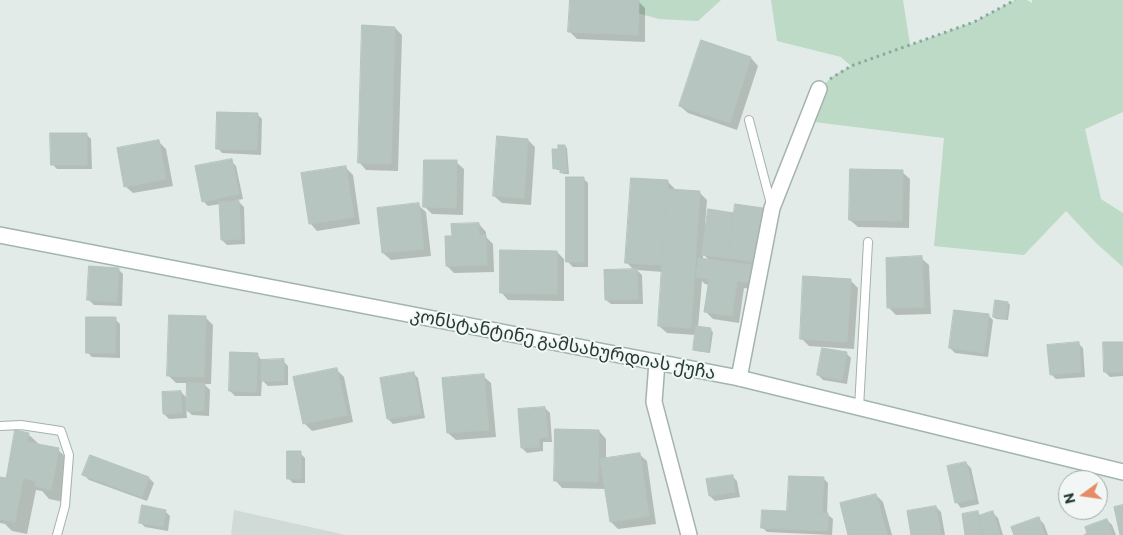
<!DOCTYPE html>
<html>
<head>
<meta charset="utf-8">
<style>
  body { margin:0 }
  #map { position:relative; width:1123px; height:535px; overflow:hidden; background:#e2ebe7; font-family:Commissioner,sans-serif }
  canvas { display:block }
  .north { position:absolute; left:1058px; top:470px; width:50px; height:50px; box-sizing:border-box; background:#f2f7f5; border:1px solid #9faba8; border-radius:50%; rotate:256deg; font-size:14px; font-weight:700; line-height:20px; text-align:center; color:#233a35 }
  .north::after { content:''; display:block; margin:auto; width:18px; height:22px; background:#e58b65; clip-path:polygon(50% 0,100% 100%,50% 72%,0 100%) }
</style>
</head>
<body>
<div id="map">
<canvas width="1123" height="535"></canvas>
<div class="north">N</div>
</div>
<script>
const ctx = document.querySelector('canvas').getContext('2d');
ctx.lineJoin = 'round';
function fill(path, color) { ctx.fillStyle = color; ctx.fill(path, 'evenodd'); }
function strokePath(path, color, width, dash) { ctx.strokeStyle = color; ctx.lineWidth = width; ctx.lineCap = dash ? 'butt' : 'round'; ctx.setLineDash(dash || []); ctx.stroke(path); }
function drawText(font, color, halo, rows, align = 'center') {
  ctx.font = font + ' Commissioner,"Noto Sans Georgian",sans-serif'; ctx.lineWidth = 4; ctx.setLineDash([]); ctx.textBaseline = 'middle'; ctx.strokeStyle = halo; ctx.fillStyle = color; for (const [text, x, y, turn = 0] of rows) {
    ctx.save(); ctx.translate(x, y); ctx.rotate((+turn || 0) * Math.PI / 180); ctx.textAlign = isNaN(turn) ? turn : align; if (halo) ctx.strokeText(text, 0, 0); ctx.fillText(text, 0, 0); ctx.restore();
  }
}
const built = new Path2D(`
  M234 510 346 535H231Z`);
const green = new Path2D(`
  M609 0H721L698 21 659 19 607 5Z
  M771 0H903L910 45 974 22 1015 0H1027L1032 3V0H1123V112L1085 129 1101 199 1123 213V267L1096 243 1066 211 1024 255 934 246 944 138 806 121 819 89 833 76 851 66 841 57 777 41Z`);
const shadow = new Path2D(`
  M571 0 638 1 645 8V42L577 39 570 32Z
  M395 28 402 35 398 171 366 170 359 162Z
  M702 42 751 58 758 66 737 130 688 113 680 106Z
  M257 114 262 119 261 155 222 153 218 148Z
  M86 134 91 139 92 169H57L52 164Z
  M528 140 535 147 531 205 502 203 494 196Z
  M159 142 166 149 173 186 133 193 125 186Z
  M565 146 567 148 569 174H563L561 170H557L554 168 560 150Z
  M231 161 236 166 243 199 237 200 244 207 245 244 227 245 222 240 220 204 208 206 203 201Z
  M456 162 464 169 463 215 432 214 425 207Z
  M346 168 353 175 360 224 317 231 310 223Z
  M902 172 910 179 909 228 858 227 850 220Z
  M583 178 588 183V267H573L568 262Z
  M667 181 675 189V191L700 193 707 200 705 225 735 214 762 209 767 214 763 291 744 288 739 323 713 319 706 312 709 285 705 284 702 281 698 328 711 330 713 332 710 353 696 351 694 349 696 335 667 333 659 326 663 272 637 270 642 275 643 304H611L606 300 634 270 626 262ZM703 254 710 261 703 260Z
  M418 205 426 212 431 256 391 260 383 253Z
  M479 224 486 232V237L493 244 494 272 454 273 447 266 453 237Z
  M557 252 564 259V301L508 300 501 292Z
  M921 258 929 265 931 314 896 315 889 308Z
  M118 269 123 274 122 306 94 305 89 300Z
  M850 280 858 288 854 349 809 346 801 338Z
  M1008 303 1010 305 1008 320 996 319 994 317Z
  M988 315 993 320 988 357 955 353 950 348Z
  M206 318 213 325 211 384H204L210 390 209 416 192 415 186 409 187 418 169 419 164 414 181 392 188 399V383H176L169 376Z
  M115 319 120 324V358L92 357 87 352Z
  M1078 343 1083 348 1085 377 1056 379 1051 374Z
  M1123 343V376L1110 377 1105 372Z
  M846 353 851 358 847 384 823 380 818 375Z
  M257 354 262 361H283L288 366V385L268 386 262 380 261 396H235L230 391Z
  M337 370 344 377 353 422 312 431 304 423Z
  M413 373 418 378 425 418 393 424 388 419Z
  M483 376 491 383 496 437 456 440 448 433Z
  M545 408 550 413 552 442H543V451L527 453 522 448Z
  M599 431 606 439V459L639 454 647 461 656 524 618 529 611 522 606 489 562 488 555 480Z
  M28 434 41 446 58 450 71 462 64 502 49 499 42 491 36 490 27 534 12 531 5 524 0 523V478L7 480Z
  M300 453 305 458V483H293L288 478Z
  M91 456 149 478 154 483 147 501 89 480 84 475Z
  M966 463 971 468 979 504 961 508 957 503 949 467Z
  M732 476 737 481 740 497 715 501 710 496 708 480Z
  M790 477 823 478 828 483 827 514 833 519 832 535 767 532 762 527 788 512Z
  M876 495 883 502 892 535H849Z
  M936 507 941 512 945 535H912Z
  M165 511 170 516 168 531 145 527 140 522Z
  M977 513 981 516 993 513 998 518 1003 535H967Z
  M1039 519 1044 524 1048 535H1015Z
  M1107 520 1112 525 1116 535H1087Z`);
const building = new Path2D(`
  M570 0H639L638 35 568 32Z
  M362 25 395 27 391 164 358 163Z
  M701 40 751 57 730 123 679 106Z
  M217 112 258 113 257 150 216 149Z
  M50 133H87V165H51Z
  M497 136 528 139 524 198 493 196Z
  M159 140 166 179 124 187 117 148Z
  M558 145H565L567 172 560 173V168L553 169 552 149H558Z
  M232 159 239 194 202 202 195 166Z
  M424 160H457L456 208 423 207Z
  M346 166 354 217 309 224 301 173Z
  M850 169 903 170 902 221 849 220Z
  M566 177H584V262H566Z
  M631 178 668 180 662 265 625 263Z
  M667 189 700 191 691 328 658 326Z
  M239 201 241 239 221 240 219 202Z
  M419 203 424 249 382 253 377 208Z
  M735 204 763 208 755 262 728 258Z
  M708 209 734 213 728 258 702 255Z
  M479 223V235H486L487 265 446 266 445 236H452L451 224Z
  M500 250 557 251V294L500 293Z
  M922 256 924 307 887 308 886 258Z
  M699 258 758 266 756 284 737 281 732 316 704 312 709 279 696 277Z
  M89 266 119 268 117 302 87 300Z
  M637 269 638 299 605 300 604 270Z
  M803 276 851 279 847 342 800 339Z
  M995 300 1008 302 1006 319 993 317Z
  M954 310 989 314 984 353 949 348Z
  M169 315 206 316 204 377 167 376Z
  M86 317H116L115 353H86Z
  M696 326 711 328 708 352 693 350Z
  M1079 342 1081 372 1050 375 1047 345Z
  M1103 342H1123V372H1104Z
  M822 348 847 352 842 380 817 375Z
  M230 352 258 353 256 392 229 391Z
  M284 359V381H261V360Z
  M337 368 347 415 303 424 293 377Z
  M414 372 421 414 387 419 380 378Z
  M484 374 489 430 447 433 442 378Z
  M187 383H205L204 411H186Z
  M181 391 182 413 163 414 162 392Z
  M545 407 548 437 539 438V447L521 448 518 409Z
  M555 429 599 430 598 482 554 481Z
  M15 430 29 433 27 442 59 448 51 490 35 486 36 481 23 478 15 522 0 519V477L6 478Z
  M287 451H301V479H287Z
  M640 453 649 516 610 522 600 459Z
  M90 455 149 477 142 497 82 475Z
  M966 462 975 499 955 503 947 466Z
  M733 475 735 492 709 496 706 479Z
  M789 476 824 477 822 513 787 511Z
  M876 494 887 535H848L840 503Z
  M142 505 166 510 163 527 139 523Z
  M1123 505V535H1120L1114 507Z
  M936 506 941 535H911L907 511Z
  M762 510 828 513V531L761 528Z
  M978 511 982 535H965L962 514Z
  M993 511 1000 535H984L978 516Z
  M1039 517 1045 535H1014L1011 527Z
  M1107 519 1113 535H1084L1087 533 1085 527Z`);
const path = new Path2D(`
  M830 79 851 66 974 22 1015 0`);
const lane = new Path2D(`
  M749 120 771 204
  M859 408 868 242
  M0 426 21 425 61 431 69 455 65 506 57 535`);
const street = new Path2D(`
  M657 362 654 402 689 535
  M739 378 772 208 819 89`);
const secondary = new Path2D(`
  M0 235 739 378 1123 472`);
const streetNames = [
  ["კონსტანტინე გამსახურდიას ქუჩა",563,344,11]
];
fill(built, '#d0dad6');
fill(green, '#bcdac6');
fill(shadow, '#0003');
fill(building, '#b7c5c0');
strokePath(building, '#b5c4be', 1);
strokePath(lane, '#a5b2ae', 10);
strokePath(street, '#a5b2ae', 18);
strokePath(secondary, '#a1b5af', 18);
strokePath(path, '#85aba1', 3, [2.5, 4]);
strokePath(lane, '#fff', 8);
strokePath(street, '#fff', 15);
strokePath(secondary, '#fff', 15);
drawText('18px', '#233a35', '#f2f7f5', streetNames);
</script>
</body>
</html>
